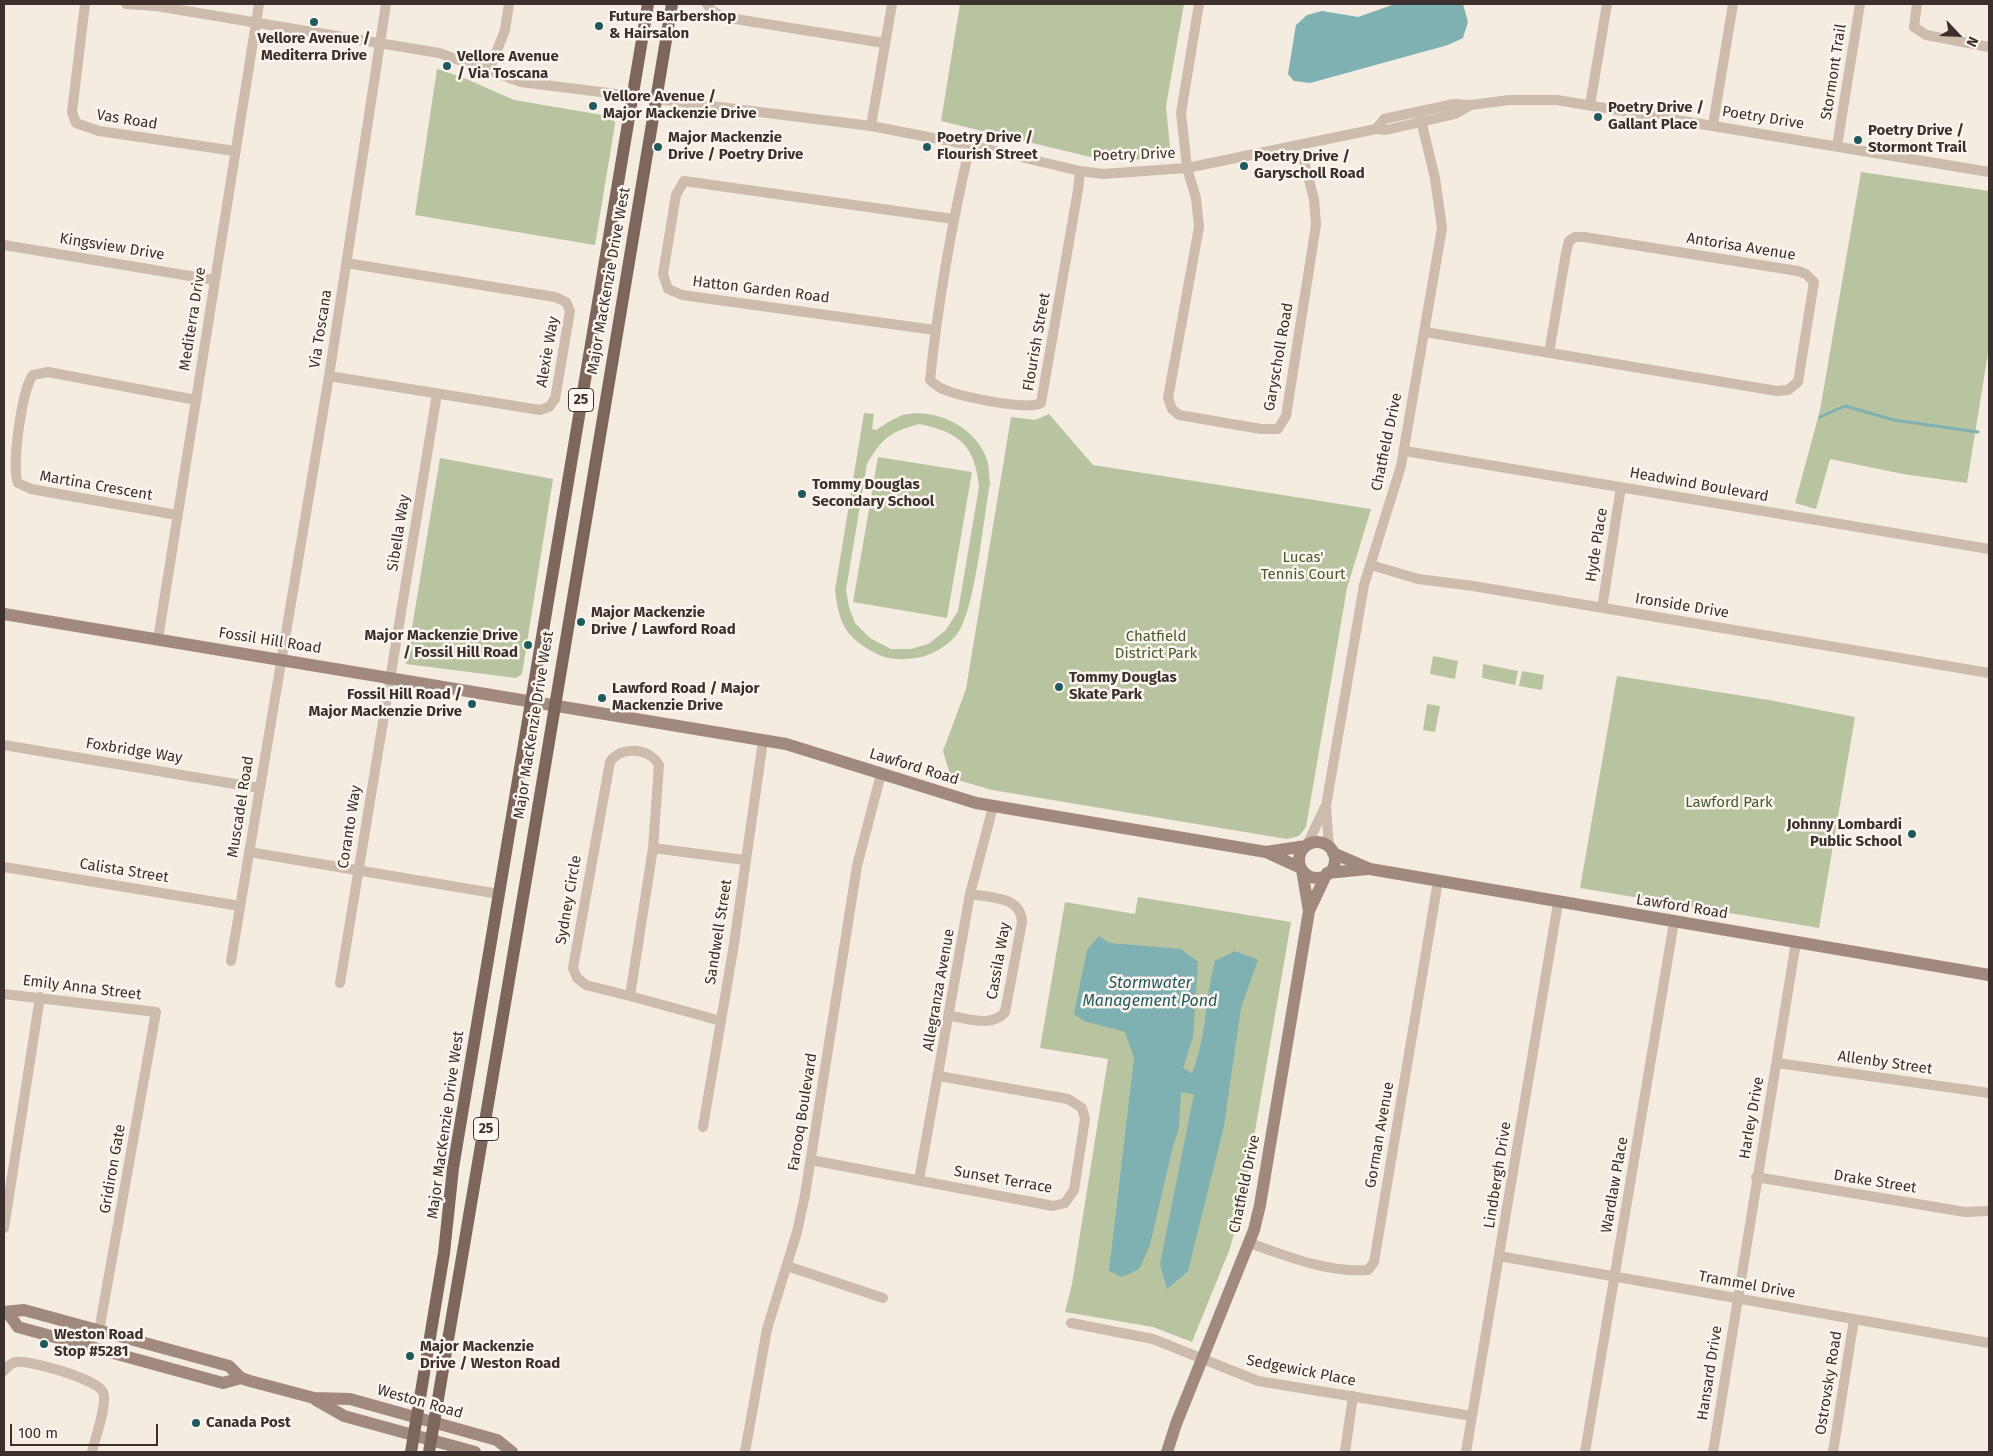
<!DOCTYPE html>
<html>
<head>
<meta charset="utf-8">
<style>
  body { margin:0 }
  #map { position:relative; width:1993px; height:1456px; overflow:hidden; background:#f4ebe1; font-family:"Fira Sans",sans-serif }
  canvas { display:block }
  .frame { position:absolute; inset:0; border:5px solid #3b302b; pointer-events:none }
  .north { position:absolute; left:1933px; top:10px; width:50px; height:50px; -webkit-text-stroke:4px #fbf5ee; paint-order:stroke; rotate:115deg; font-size:14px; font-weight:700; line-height:20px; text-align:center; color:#3b302b }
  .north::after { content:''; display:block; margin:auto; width:18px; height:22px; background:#3b302b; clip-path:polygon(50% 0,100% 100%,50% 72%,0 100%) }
  .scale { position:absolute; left:10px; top:1424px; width:148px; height:22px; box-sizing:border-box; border:2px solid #3b302b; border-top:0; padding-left:6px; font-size:15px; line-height:18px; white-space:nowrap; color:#3b302b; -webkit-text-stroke:4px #fbf5ee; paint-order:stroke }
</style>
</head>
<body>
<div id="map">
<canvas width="1993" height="1456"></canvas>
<div class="frame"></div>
<div class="north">N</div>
<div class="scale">100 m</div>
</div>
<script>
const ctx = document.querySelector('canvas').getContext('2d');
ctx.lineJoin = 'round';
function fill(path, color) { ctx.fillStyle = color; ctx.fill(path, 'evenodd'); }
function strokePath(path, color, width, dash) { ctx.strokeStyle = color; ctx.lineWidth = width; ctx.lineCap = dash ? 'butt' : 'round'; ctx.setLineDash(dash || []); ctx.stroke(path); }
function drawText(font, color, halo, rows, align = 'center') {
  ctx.font = font + ' "Fira Sans",sans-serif'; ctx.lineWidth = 5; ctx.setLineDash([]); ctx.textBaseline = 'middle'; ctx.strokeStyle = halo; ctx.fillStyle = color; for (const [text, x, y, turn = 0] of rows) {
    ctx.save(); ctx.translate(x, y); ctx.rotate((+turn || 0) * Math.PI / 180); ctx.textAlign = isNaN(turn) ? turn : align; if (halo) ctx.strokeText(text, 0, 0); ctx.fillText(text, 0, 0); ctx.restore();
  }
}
const green = new Path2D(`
  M960 4H1184L1166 106 1171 158 1107 161 941 121Z
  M437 69 462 77 514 100 614 117 615 124 595 245 415 215Z
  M1861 172 1989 191V347L1967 483 1903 474 1830 459 1816 509 1795 503 1820 410Z
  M864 413 874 414 872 429 876 430C884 425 894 418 903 415 937 407 979 429 988 463 989 469 989 476 990 483 984 515 975 612 957 634 948 646 931 656 916 658 902 660 888 660 875 653 845 637 839 623 835 590ZM919 424C959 432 975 445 979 487L958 611 945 631 928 644 911 649H891L870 638 855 623 849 607 846 590 867 464C882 438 890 432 919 424Z
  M1049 414 1093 465 1371 509 1347 588 1306 827 1299 836 1287 839 992 790 951 778 943 751 966 689 1011 417 1035 420Z
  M878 457 972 472 947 618 853 602Z
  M440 458 553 479 522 674 516 678 406 664Z
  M1433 656 1458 661 1455 679 1430 674Z
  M1483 664 1518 671 1515 685 1482 678Z
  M1522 671 1544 675 1542 690 1519 686Z
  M1617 676 1769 700 1855 717 1819 928 1580 888Z
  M1427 704 1440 706 1435 732 1423 730Z
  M1138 897 1291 922 1242 1207 1229 1251 1192 1342 1153 1327 1065 1312 1072 1284 1108 1059 1040 1048 1065 902 1135 914Z`);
const water = new Path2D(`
  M1395 4H1463L1468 22 1463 38 1448 45 1310 83 1294 81 1288 74 1296 25 1307 15 1322 11 1358 17Z
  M1099 936 1109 943 1181 949 1198 962 1193 1037 1183 1068 1192 1073C1207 1037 1205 998 1215 961L1235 951 1258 960 1241 1008 1224 1126 1188 1271 1167 1289 1160 1264 1194 1094 1181 1092 1179 1128 1172 1150 1150 1245 1139 1269 1122 1277 1109 1271 1134 1058 1125 1032 1084 1021 1074 1014 1087 950Z`);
const stream = new Path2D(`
  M1820 417 1845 406 1894 420 1978 432`);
const street = new Path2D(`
  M85 4 72 112 76 123 99 131 235 151
  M126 4 156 6 439 53 521 82 871 126 970 145 1080 171 1103 174 1187 168 1376 129 1386 130 1455 114 1471 105
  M707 4 711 10 723 17 884 43
  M1199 4 1181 113 1187 168 1196 198 1199 227 1168 398 1172 409 1179 415 1261 429H1278L1286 416 1316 225 1314 199 1300 146
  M1917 4 1914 27 1926 35 1989 47
  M489 71 505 30 509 4
  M1590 105 1607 4
  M1713 125 1733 4
  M871 126 892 4
  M1376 129 1384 119 1454 104 1471 105 1509 100H1557L1989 172
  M970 145C952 223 938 301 930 380 934 383 938 387 943 389 959 396 1026 411 1041 403L1078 190 1080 171
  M1837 146 1860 4
  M4 245 214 280
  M935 330 682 295 668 289 663 274 676 195 684 181 953 219
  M1425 332 1777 391 1788 390 1798 382 1814 282 1806 274 1798 271 1584 237H1575L1569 241 1566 253 1549 353
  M329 376 540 410 549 407 555 399 570 311 566 302 555 297 346 263
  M1405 451 1989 549
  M177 515 31 489 18 483C11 468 22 388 33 375L48 372 196 400
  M1371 565 1418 579 1473 586 1989 673
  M1602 608 1621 487
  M158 639 259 4
  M4 745 259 788
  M1307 845 1325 807
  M1329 847 1326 806 1364 585 1401 466 1442 228 1435 178 1419 112
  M653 848 630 996 586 985 577 978 573 968 610 762C621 745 650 748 659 765L653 848 745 860
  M249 852 499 894
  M4 867 240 906
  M231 961 329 376 386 4
  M340 983 437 394
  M4 994 156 1012 99 1331
  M630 996 721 1021
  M950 1016C967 1018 992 1028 1005 1012L1022 922C1021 896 991 898 970 894
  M1777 1063 1989 1093
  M703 1127 734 944 763 741
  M811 1160 1053 1206 1065 1203 1074 1190 1085 1119 1082 1108 1068 1099 939 1076
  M1756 1177 1965 1212 1989 1211
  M919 1180 970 894 993 807
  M4 1228 40 997
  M1249 1243C1287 1256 1327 1273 1368 1270L1374 1262 1438 881
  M1499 1256 1989 1343
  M787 1266 883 1298
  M1071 1323 1153 1339 1258 1381 1472 1416
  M4 1371C7 1367 11 1363 16 1362 30 1360 97 1379 103 1392 108 1404 95 1438 92 1452
  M745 1452 767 1329 797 1232 805 1195 857 866 881 774
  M1345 1452 1353 1396
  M1466 1452 1558 903
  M1585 1452 1674 922
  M1713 1452 1796 942
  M1833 1452 1854 1319`);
const secondary = new Path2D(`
  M4 614 786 744 976 803 1266 852 1301 868
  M1299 860a18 18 0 1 1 36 0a18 18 0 1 1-36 0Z
  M1266 852 1306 846
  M1333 853 1370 869 1989 975
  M1302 870 1309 911
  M1327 873 1368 869
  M4 1312 24 1310 229 1366 241 1378 250 1381 314 1398 350 1399 497 1440 512 1452
  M8 1313 18 1327 223 1383 241 1378
  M316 1400 344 1416 475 1452
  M1167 1452 1176 1424 1254 1230 1260 1205 1309 911 1326 875`);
const primary = new Path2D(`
  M411 1452 444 1253 453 1168 648 4
  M429 1452C513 970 590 486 672 4`);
const markers = [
  [314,22,5,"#1f5a5e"],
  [599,26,5,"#1f5a5e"],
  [447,66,5,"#1f5a5e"],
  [593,106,5,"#1f5a5e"],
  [1598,117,5,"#1f5a5e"],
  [1858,140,5,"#1f5a5e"],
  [658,147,5,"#1f5a5e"],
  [927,147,5,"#1f5a5e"],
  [1244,166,5,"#1f5a5e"],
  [802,494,5,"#1f5a5e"],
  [581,622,5,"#1f5a5e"],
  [528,645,5,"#1f5a5e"],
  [1059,687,5,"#1f5a5e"],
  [602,698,5,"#1f5a5e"],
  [472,704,5,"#1f5a5e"],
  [1912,834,5,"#1f5a5e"],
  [44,1344,5,"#1f5a5e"],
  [410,1356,5,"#1f5a5e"],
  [196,1423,5,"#1f5a5e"]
];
const shields = [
  [581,400,25],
  [486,1129,25]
];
const shieldNames = [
  ["25",581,400],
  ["25",486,1129]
];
const poiNames = [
  ["Future Barbershop",609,17],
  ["& Hairsalon",609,34],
  ["Vellore Avenue /",314,39,"center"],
  ["Mediterra Drive",314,56,"center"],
  ["Vellore Avenue",457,57],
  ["/ Via Toscana",457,74],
  ["Vellore Avenue /",603,97],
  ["Major Mackenzie Drive",603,114],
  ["Poetry Drive /",1608,108],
  ["Gallant Place",1608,125],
  ["Poetry Drive /",1868,131],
  ["Stormont Trail",1868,148],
  ["Major Mackenzie",668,138],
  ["Drive / Poetry Drive",668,155],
  ["Poetry Drive /",937,138],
  ["Flourish Street",937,155],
  ["Poetry Drive /",1254,157],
  ["Garyscholl Road",1254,174],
  ["Tommy Douglas",812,485],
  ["Secondary School",812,502],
  ["Major Mackenzie",591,613],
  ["Drive / Lawford Road",591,630],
  ["Major Mackenzie Drive",518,636,"right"],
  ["/ Fossil Hill Road",518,653,"right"],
  ["Tommy Douglas",1069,678],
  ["Skate Park",1069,695],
  ["Lawford Road / Major",612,689],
  ["Mackenzie Drive",612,706],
  ["Fossil Hill Road /",462,695,"right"],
  ["Major Mackenzie Drive",462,712,"right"],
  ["Johnny Lombardi",1902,825,"right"],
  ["Public School",1902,842,"right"],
  ["Weston Road",54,1335],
  ["Stop #5281",54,1352],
  ["Major Mackenzie",420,1347],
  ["Drive / Weston Road",420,1364],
  ["Canada Post",206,1423]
];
const streetNames = [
  ["Stormont Trail",1834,72,-81],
  ["Poetry Drive",1763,118,9],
  ["Vas Road",127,120,9],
  ["Poetry Drive",1134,155,-2],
  ["Kingsview Drive",112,247,9],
  ["Antorisa Avenue",1741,247,9],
  ["Major MacKenzie Drive West",609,281,-80],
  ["Hatton Garden Road",761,290,7],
  ["Mediterra Drive",193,319,-81],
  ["Via Toscana",321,329,-81],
  ["Flourish Street",1037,342,-80],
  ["Alexie Way",548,352,-80],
  ["Garyscholl Road",1279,357,-80],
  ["Chatfield Drive",1387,442,-78],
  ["Headwind Boulevard",1699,485,10],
  ["Martina Crescent",96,486,10],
  ["Sibella Way",399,533,-81],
  ["Hyde Place",1597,545,-81],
  ["Ironside Drive",1682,606,9],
  ["Fossil Hill Road",270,641,9],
  ["Major MacKenzie Drive West",534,725,-81],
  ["Foxbridge Way",134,751,9],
  ["Lawford Road",914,767,17],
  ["Muscadel Road",241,807,-81],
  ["Coranto Way",350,827,-81],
  ["Calista Street",124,871,9],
  ["Sydney Circle",569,900,-80],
  ["Lawford Road",1682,907,9],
  ["Sandwell Street",719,932,-81],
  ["Cassila Way",999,961,-80],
  ["Emily Anna Street",82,988,7],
  ["Allegranza Avenue",939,990,-80],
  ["Allenby Street",1885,1063,8],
  ["Farooq Boulevard",803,1112,-81],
  ["Harley Drive",1752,1118,-80],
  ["Major MacKenzie Drive West",446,1125,-82],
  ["Gorman Avenue",1380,1135,-80],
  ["Gridiron Gate",113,1169,-80],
  ["Lindbergh Drive",1498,1175,-81],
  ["Sunset Terrace",1003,1180,10],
  ["Drake Street",1875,1182,9],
  ["Chatfield Drive",1245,1184,-78],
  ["Wardlaw Place",1615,1185,-80],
  ["Trammel Drive",1747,1285,10],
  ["Sedgewick Place",1301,1371,11],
  ["Hansard Drive",1710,1373,-81],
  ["Ostrovsky Road",1829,1383,-81],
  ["Weston Road",420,1402,16]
];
const parkNames = [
  ["Lucas'",1303,558],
  ["Tennis Court",1303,575],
  ["Chatfield",1156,637],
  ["District Park",1156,654],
  ["Lawford Park",1729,803]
];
const waterNames = [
  ["Stormwater",1150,984],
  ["Management Pond",1150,1002]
];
fill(green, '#b8c4a0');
fill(water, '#7fb0b2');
strokePath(stream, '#7fb0b2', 3);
strokePath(street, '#cdbbac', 10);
strokePath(secondary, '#a18a7d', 12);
strokePath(primary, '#7d675c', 12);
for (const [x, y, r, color] of markers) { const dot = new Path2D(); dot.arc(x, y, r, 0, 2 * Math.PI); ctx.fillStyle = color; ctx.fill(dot); strokePath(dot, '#fbf5ee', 2); }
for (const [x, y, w] of shields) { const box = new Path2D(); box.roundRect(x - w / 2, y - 11.5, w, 23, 4); ctx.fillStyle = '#fbf5ee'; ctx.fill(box); strokePath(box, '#3b302b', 1); }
drawText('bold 14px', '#3b302b', null, shieldNames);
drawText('bold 15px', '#3b302b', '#fbf5ee', poiNames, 'left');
drawText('15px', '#3b302b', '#fbf5ee', streetNames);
drawText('15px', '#4a5a2e', '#fbf5ee', parkNames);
drawText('italic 16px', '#1f5a5e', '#fbf5ee', waterNames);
</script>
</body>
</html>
